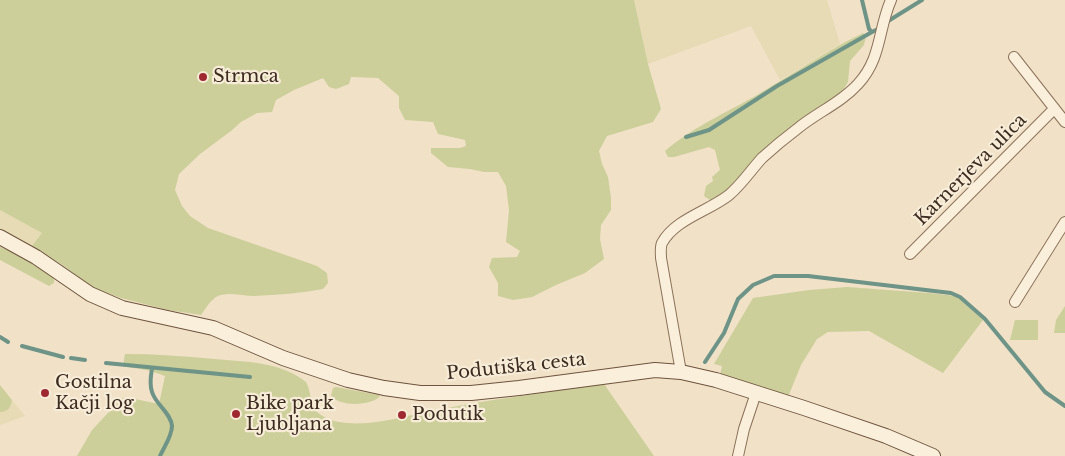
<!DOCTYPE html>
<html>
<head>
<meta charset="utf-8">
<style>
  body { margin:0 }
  canvas { display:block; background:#f0e1c7 }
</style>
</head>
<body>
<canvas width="1065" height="456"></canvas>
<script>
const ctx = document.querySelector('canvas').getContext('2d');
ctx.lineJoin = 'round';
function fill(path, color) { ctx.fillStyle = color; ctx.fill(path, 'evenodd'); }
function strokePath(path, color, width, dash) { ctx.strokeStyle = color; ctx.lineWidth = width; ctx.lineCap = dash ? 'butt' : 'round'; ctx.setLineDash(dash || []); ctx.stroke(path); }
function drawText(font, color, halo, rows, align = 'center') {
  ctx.font = font + ' "Libre Baskerville",serif'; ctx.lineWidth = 4.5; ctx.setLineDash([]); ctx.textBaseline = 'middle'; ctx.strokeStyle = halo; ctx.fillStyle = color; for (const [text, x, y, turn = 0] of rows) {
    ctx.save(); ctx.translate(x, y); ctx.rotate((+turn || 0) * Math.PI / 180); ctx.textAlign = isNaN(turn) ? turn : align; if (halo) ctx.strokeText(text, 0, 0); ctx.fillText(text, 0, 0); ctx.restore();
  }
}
const farmland = new Path2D(`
  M634 0H827L840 44 780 80 751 26 648 64Z
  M0 210 42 233 31 247 0 230Z
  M12 400 25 416 0 425V412L11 405Z`);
const green = new Path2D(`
  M0 0H634L648 64 661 109 653 122 607 136 599 151 602 164 608 177 611 198V210L601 225 600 239 604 259 585 273 556 285 532 297 513 300 498 296V283L489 267 492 258 517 257 520 251 506 242 509 210 506 186 498 172H484L470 169 448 167 431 153V148H460L466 146 465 140 438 134 433 122 405 120 399 108V96L378 78 351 77 349 84 336 89 329 87 323 78 294 90 276 100 272 112 257 113 241 122 231 131 200 154 179 174 175 190 182 206 190 216 208 228 317 266 327 273 328 283 323 289C301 293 277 295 254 296 242 296 227 291 216 297 210 301 205 309 201 315L168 310 121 298 94 288 61 264 31 247 42 233 0 210Z
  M863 33 866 36 864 45 850 61 848 82 840 95 716 200H710L704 196 706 186 713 181 712 177 720 170 715 150 709 147 674 157H668L665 151C695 125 733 110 767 89 799 70 830 49 863 33Z
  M0 247 17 254 54 277V283L49 286 0 260Z
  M847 287 929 293 956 296 983 320 943 373 869 331 828 332 817 339 801 365 788 397 720 375 722 366 714 364 753 298 809 290Z
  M1065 306V333H1054L1056 320Z
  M1015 320H1038V340H1010Z
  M125 354C155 354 184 356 214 359 246 362 279 361 306 382 312 392 309 408 321 415 334 424 353 424 368 423 390 421 410 415 432 411 489 399 547 393 604 384L654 456H77L92 430 122 398 135 399 159 404 165 376 151 371 123 366Z
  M0 385 12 400C11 407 8 412 0 412Z
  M336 387 379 395 380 396C372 406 340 407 331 396L333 388Z`);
const stream = new Path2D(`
  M862 0 869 29 872 32 880 28
  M885 23 922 0
  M686 137 709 130 777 86 872 32
  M0 337 8 342
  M22 346 63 357
  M71 358 85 360
  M705 362 724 333 738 299 753 285 774 276H808L951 293 960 297 985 319 1045 392 1065 406
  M106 363 250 377
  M152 368C151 376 149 384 152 392 156 405 171 413 172 426 172 436 164 447 160 456`);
const street = new Path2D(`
  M1014 57 1065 122
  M910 254 1054 109
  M1015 302 1065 222
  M681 372 661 258C661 254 660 247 662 243 675 219 709 211 729 195 742 184 751 170 762 158 773 148 785 138 797 129 816 113 841 103 858 84 882 58 878 29 891 0
  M738 456 744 429 756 393`);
const secondary = new Path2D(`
  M0 237 36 257 90 294 122 308 213 328 283 358 348 380 384 388 420 393H471L519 388 655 370 681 372 716 380 804 408 886 436 933 456`);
const markers = [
  [203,77,5,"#9e2931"],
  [45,393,5,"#9e2931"],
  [236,414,5,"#9e2931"],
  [402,415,5,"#9e2931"]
];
const poiNames = [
  ["Strmca",213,77],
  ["Gostilna",55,383],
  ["Kačji log",55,404],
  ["Bike park",246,404],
  ["Ljubljana",246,425],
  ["Podutik",412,415]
];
const streetNames = [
  ["Karnerjeva ulica",971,170,-45],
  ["Podutiška cesta",516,367,-6]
];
fill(farmland, '#e6dbb4');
fill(green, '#cccf9a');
strokePath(stream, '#6e9387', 4);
strokePath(street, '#8c725b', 12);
strokePath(secondary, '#6e533e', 16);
strokePath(street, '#faefdb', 10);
strokePath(secondary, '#faefdb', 14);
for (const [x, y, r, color] of markers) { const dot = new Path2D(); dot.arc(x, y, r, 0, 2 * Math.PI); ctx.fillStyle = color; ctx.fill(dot); strokePath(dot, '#f7ecd7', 2); }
drawText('18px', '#3c2b1f', '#f7ecd7', poiNames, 'left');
drawText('18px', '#3c2b1f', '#f7ecd7', streetNames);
</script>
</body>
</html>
